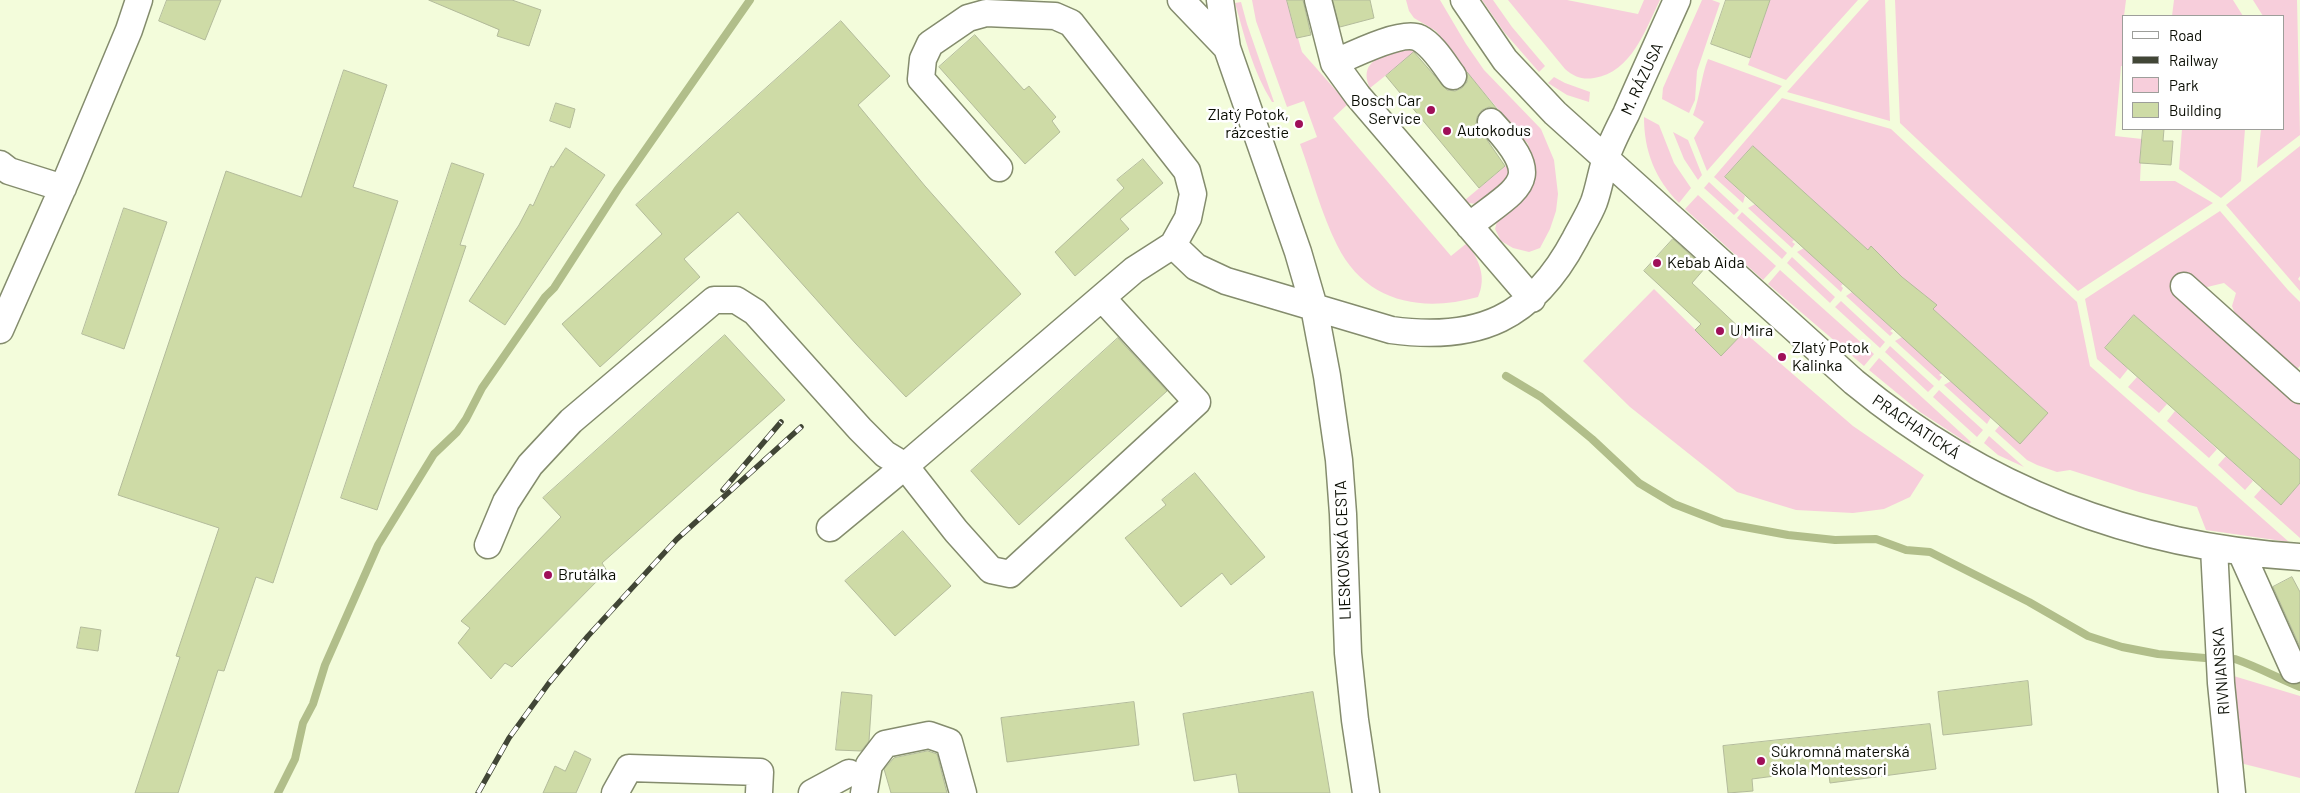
<!DOCTYPE html>
<html>
<head>
<meta charset="utf-8">
<style>
  body { margin:0 }
  #map { position:relative; width:2300px; height:793px; overflow:hidden; background:#f3fcdb; font-family:Barlow,sans-serif }
  canvas { display:block }
  .legend { position:absolute; left:2122px; top:15px; width:162px; height:115px; box-sizing:border-box; background:#fff; border:1px solid #9d9e9a; margin:0; padding:6px 9px; list-style:none; font-size:15px; color:#0a0d03 }
  .legend li { display:flex; align-items:center; gap:10px; height:25px }
  .legend b { width:25px; border:1px solid #9d9e9a }
</style>
</head>
<body>
<div id="map">
<canvas width="2300" height="793"></canvas>
<ul class="legend">
<li><b style="height:6px;background:#fff"></b>Road</li>
<li><b style="height:6px;background:#414636"></b>Railway</li>
<li><b style="height:14px;background:#f7cedb"></b>Park</li>
<li><b style="height:14px;background:#cedba6"></b>Building</li>
</ul>
</div>
<script>
const ctx = document.querySelector('canvas').getContext('2d');
ctx.lineJoin = 'round';
function fill(path, color) { ctx.fillStyle = color; ctx.fill(path, 'evenodd'); }
function strokePath(path, color, width, dash) { ctx.strokeStyle = color; ctx.lineWidth = width; ctx.lineCap = dash ? 'butt' : 'round'; ctx.setLineDash(dash || []); ctx.stroke(path); }
function drawText(font, color, halo, rows, align = 'center') {
  ctx.font = font + ' Barlow,sans-serif'; ctx.lineWidth = 5; ctx.setLineDash([]); ctx.textBaseline = 'middle'; ctx.strokeStyle = halo; ctx.fillStyle = color; for (const [text, x, y, turn = 0] of rows) {
    ctx.save(); ctx.translate(x, y); ctx.rotate((+turn || 0) * Math.PI / 180); ctx.textAlign = isNaN(turn) ? turn : align; if (halo) ctx.strokeText(text, 0, 0); ctx.fillText(text, 0, 0); ctx.restore();
  }
}
const green = new Path2D(`
  M1252 0H1287L1302 52 1348 104 1333 118 1451 256 1467 243C1479 260 1487 277 1478 297 1421 313 1365 302 1337 245 1321 213 1312 177 1300 144L1317 137 1304 101 1287 107 1256 21Z
  M1406 0H1440L1466 44 1484 70 1541 129 1554 160 1558 194 1556 211 1550 229 1540 248 1529 252 1513 248 1501 241 1495 229 1498 218 1533 168 1528 144 1463 68 1436 31 1414 18 1409 11Z
  M1482 0H1493L1512 27 1545 66 1539 72 1504 32Z
  M1508 0H1567L1638 14 1644 0H1660C1645 30 1632 72 1594 78 1583 80 1574 77 1565 69Z
  M1702 0H1712L1720 3 1697 71 1695 100 1689 113 1662 99 1663 88Z
  M1770 0H1858L1786 80 1748 65Z
  M1869 0H1885L1890 121 1787 92Z
  M1895 0H2126L2124 16V66H2121L2115 136 2142 139 2140 181H2175L2213 203 2078 291 1900 123Z
  M2174 0H2233L2243 16H2172Z
  M2253 0H2297L2300 135 2257 168 2261 129H2284V16H2263Z
  M1241 2 1247 24 1274 102H1272C1253 72 1245 38 1235 3Z
  M1407 49 1415 52 1370 88C1357 59 1387 54 1407 49Z
  M1708 59 1782 86 1707 171 1694 138 1704 122 1693 115C1700 97 1701 77 1708 59Z
  M1554 77 1565 83 1590 92 1589 102 1567 95 1548 83Z
  M1782 98 1891 129 2077 302 2090 366 2289 542 2206 530 2197 507 2139 492 2070 470 2057 472 2037 465 2027 460 1995 431 2000 425 2048 413 1933 309 1936 305 1921 292 1919 293 1871 247 1868 250 1753 146 1725 177 1745 196 1743 203 1714 177Z
  M1644 117 1659 125 1674 163 1691 188 1679 203C1655 179 1644 151 1644 117Z
  M2182 129H2245L2241 181 2221 198 2179 169Z
  M1673 132 1688 140 1702 175 1698 180 1684 159Z
  M2300 146V276L2298 279 2300 281V291L2226 205Z
  M1508 164 1510 167 1507 181 1477 204 1468 203 1465 200Z
  M1709 182 1739 210 1734 215 1704 188Z
  M1698 195 1776 266 1763 280 1685 209Z
  M1755 204 1794 240 1792 242 1795 244 1792 248 1748 208Z
  M2220 211 2288 290 2300 302V366L2294 372 2238 322 2232 306 2236 293 2224 283 2203 288 2300 399V460L2134 315 2105 348 2128 369 2120 379 2097 359 2085 299Z
  M1742 212 1787 253 1782 259 1737 218Z
  M1804 248 1843 284 1841 286 1843 288 1841 292 1797 252Z
  M1792 257 1835 297 1830 303 1787 263Z
  M1780 270 1874 354 1864 366 1768 284Z
  M1654 289 1721 355 1744 332 1853 426 1924 475 1910 497 1884 509 1853 513 1796 510 1737 492 1630 407 1583 361Z
  M1852 292 1893 329 1890 331 1893 333 1890 336 1846 296Z
  M1841 301 1885 342 1880 348 1835 307Z
  M1902 337 1942 373 1939 375 1942 377 1939 381 1895 341Z
  M1890 346 1934 386 1928 392 1885 352Z
  M1879 358 1971 442 1969 444 1920 412 1869 370Z
  M2137 377 2167 404 2159 413 2128 387Z
  M1951 381 1991 417 1987 424 1944 385Z
  M1939 390 1983 430 1977 437 1933 397Z
  M2175 411 2217 449 2209 458 2167 421Z
  M1989 436 2024 467 1998 455 1984 443Z
  M2226 456 2253 481 2245 490 2218 465Z
  M2300 483V538L2254 497 2262 488 2281 505Z
  M2227 674 2300 696V778L2236 762Z`);
const stream = new Path2D(`
  M1506 376 1541 397 1592 439 1639 483 1674 504 1723 523 1788 535 1835 540 1876 539 1906 550 1930 552 2029 602 2088 636 2122 647 2158 654 2205 658
  M2235 659C2258 667 2278 678 2300 687
  M278 793 295 759 303 723 313 704 325 665 378 545 434 454 457 432 466 419 482 388 545 297 554 288 618 189 750 0`);
const building = new Path2D(`
  M167 0H221L205 40 159 21Z
  M429 0H512L541 10 529 46 497 36 499 30Z
  M1287 0H1303L1311 35 1297 38Z
  M1333 0H1370L1374 18 1340 27Z
  M1726 0H1770L1750 58 1711 44Z
  M841 21 890 76 858 105 925 186 1021 294 906 397 856 344 738 212 684 259 700 277 600 367 562 324 662 234 636 205Z
  M975 35 1024 90 1029 86 1056 117 1052 121 1060 132 1025 164 939 67Z
  M1414 52 1447 90 1455 91 1462 88 1467 82V72L1497 109 1489 107 1482 110 1477 117 1476 124 1505 166 1479 188 1386 76Z
  M344 70 387 85 353 187 398 201 273 583 256 577 224 671 218 670 178 793H135L180 657 176 656 219 528 118 495 226 171 301 197Z
  M556 103 575 109 570 128 550 121Z
  M2143 129H2164L2163 141H2173L2171 165 2140 163Z
  M1753 146 1868 250 1871 246 1902 277 1937 305 1933 309 2048 413 2020 444 1725 177Z
  M566 148 605 175 505 325 469 301 519 225 530 204 533 206 551 166 553 167Z
  M1143 159 1163 183 1120 219 1129 229 1075 276 1055 252 1124 188 1117 180Z
  M452 163 484 174 460 245 466 246 377 510 341 498Z
  M124 208 167 222 124 349 82 334Z
  M1673 239 1705 268 1692 283 1744 332 1721 356 1695 330 1701 324 1644 271Z
  M2134 315 2300 460V483L2281 505 2105 348Z
  M725 335 785 400 602 563 607 571 512 667 505 663 491 679 458 643 470 628 461 621 561 517 543 498Z
  M1118 338 1167 391 1019 525 971 471Z
  M1195 473 1265 557 1231 585 1222 573 1181 607 1125 538 1166 505 1162 500Z
  M903 531 951 586 895 636 845 581Z
  M2292 577 2300 592V647L2273 587Z
  M81 627 101 630 98 651 77 648Z
  M2028 681 2032 725 1943 735 1938 692Z
  M842 692 872 695 869 741 861 751 836 750Z
  M1313 692 1330 793H1239L1236 774 1194 781 1183 714Z
  M1134 702 1139 745 1007 762 1001 718Z
  M1930 724 1936 769 1830 783 1828 769 1752 779 1753 791 1728 793 1723 746Z
  M575 751 591 759 576 793H543L555 766 565 771Z
  M928 751 937 754 947 793H891L884 769 894 758Z`);
const minor = new Path2D(`
  M1181 0 1227 48
  M1220 0 1227 48 1298 252 1314 307 1327 376 1339 460 1343 514 1348 653 1355 720 1366 793
  M1318 0 1334 63 1358 96 1532 299
  M1464 0 1505 60 1555 113 1854 382C1984 489 2132 547 2300 557
  M1334 63C1352 55 1402 30 1419 38 1433 45 1444 64 1453 76
  M0 164 9 171 63 188
  M999 168 921 79 923 59 930 44 968 18 986 13 1055 16 1071 23 1187 171 1193 194 1188 218 1173 245 1196 267 1226 281 1391 330C1479 342 1533 318 1575 239 1581 227 1589 215 1594 202 1599 188 1601 173 1606 158 1611 143 1619 128 1626 114 1643 75 1660 38 1677 0
  M1469 226C1521 185 1546 181 1491 122
  M2184 286 2300 390
  M0 330 68 176 129 30 139 0
  M830 528 905 466 956 531 991 570 1010 574 1197 402 1102 298
  M488 545 506 502 530 465 571 421 714 300H736L755 312 860 429 885 454 905 466 1134 270 1173 245
  M2214 548 2221 683 2232 793
  M2241 552 2294 670
  M615 793 629 768 760 772 759 793
  M812 793 849 773
  M864 793 869 765 885 744 929 735 949 742 963 793`);
const rail = new Path2D(`
  M723 490 781 422
  M478 793 509 738 549 683 588 636 677 539 801 427`);
const markers = [
  [1431,110,5,"#9f0f59"],
  [1299,124,5,"#9f0f59"],
  [1447,131,5,"#9f0f59"],
  [1657,263,5,"#9f0f59"],
  [1720,331,5,"#9f0f59"],
  [1782,357,5,"#9f0f59"],
  [548,575,5,"#9f0f59"],
  [1761,761,5,"#9f0f59"]
];
const streetNames = [
  ["M. RÁZUSA",1642,79,-65],
  ["PRACHATICKÁ",1916,427,34],
  ["LIESKOVSKÁ CESTA",1343,550,-92],
  ["RIVNIANSKA",2221,671,-94]
];
const poiNames = [
  ["Bosch Car",1421,101,"right"],
  ["Service",1421,119,"right"],
  ["Zlatý Potok,",1289,115,"right"],
  ["rázcestie",1289,133,"right"],
  ["Autokodus",1457,131],
  ["Kebab Aida",1667,263],
  ["U Mira",1730,331],
  ["Zlatý Potok",1792,348],
  ["Kalinka",1792,366],
  ["Brutálka",558,575],
  ["Súkromná materská",1771,752],
  ["škola Montessori",1771,770]
];
fill(green, '#f7cedb');
strokePath(stream, '#b1be8a', 8);
fill(building, '#cedba6');
strokePath(building, '#b3bb9b', 1);
strokePath(minor, '#848c6d', 29);
strokePath(minor, '#fff', 26);
strokePath(rail, '#414636', 5.5);
strokePath(rail, '#fff', 4, [11]);
for (const [x, y, r, color] of markers) { const dot = new Path2D(); dot.arc(x, y, r, 0, 2 * Math.PI); ctx.fillStyle = color; ctx.fill(dot); strokePath(dot, '#fff', 2); }
drawText('16px', '#0a0d03', '#fff', streetNames);
drawText('16px', '#0a0d03', '#fff', poiNames, 'left');
</script>
</body>
</html>
